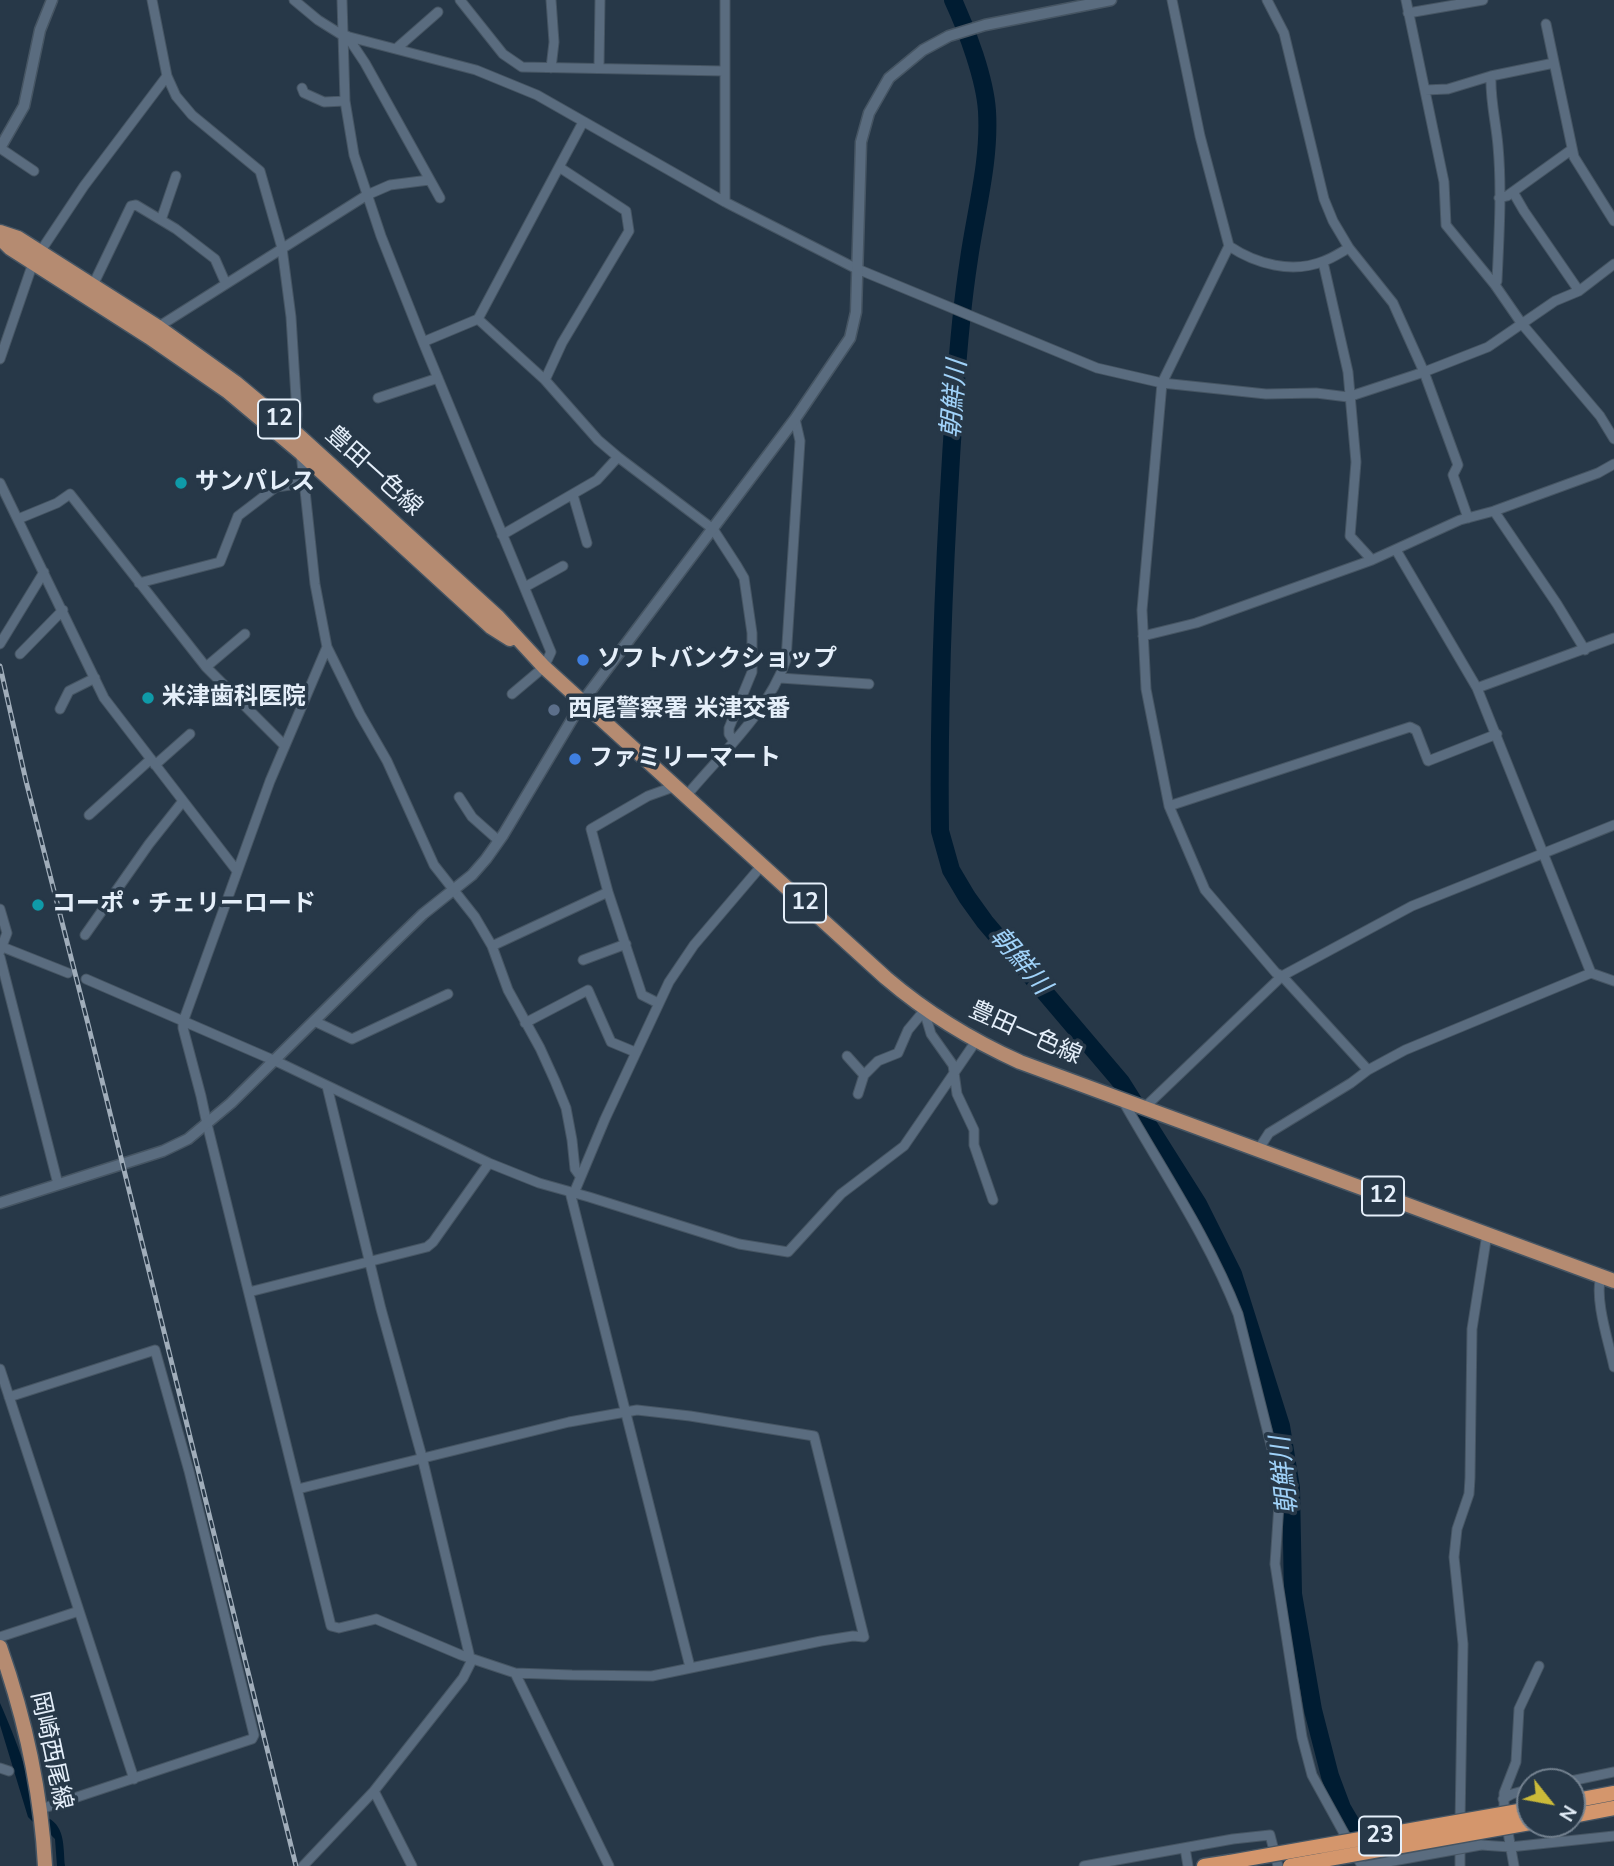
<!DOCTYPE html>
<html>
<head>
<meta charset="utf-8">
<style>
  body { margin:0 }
  #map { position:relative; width:1614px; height:1866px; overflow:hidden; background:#273848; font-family:"Nunito Sans",sans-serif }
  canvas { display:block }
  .north { position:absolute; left:1516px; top:1768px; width:70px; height:70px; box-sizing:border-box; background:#273848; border:2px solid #73818f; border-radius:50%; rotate:121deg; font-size:19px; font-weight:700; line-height:28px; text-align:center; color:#e5effa }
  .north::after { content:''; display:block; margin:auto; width:24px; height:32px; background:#cbba39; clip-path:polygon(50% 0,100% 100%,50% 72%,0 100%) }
</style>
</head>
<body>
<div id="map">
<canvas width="1614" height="1866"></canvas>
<div class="north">N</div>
</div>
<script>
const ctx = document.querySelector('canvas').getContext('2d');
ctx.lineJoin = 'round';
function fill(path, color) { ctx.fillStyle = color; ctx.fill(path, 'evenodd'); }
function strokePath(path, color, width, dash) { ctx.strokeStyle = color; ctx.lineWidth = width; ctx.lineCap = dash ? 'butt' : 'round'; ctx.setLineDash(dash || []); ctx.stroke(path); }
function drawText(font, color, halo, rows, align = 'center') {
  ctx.font = font + ' "Nunito Sans","Noto Sans JP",sans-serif'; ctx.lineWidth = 7; ctx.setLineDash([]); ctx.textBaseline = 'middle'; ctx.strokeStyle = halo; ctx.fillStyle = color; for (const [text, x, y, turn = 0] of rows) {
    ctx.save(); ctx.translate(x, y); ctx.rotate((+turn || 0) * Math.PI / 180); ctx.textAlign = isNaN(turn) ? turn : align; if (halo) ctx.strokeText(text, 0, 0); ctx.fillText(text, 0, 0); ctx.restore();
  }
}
const water = new Path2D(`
  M0 1703C15 1737 35 1787 36 1825L28 1817 0 1725Z
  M48 1818C66 1827 63 1849 65 1866H57L55 1839 49 1833Z`);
const river = new Path2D(`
  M953 0C967 30 985 79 987 111 990 161 976 210 969 259 962 304 958 350 955 396 945 541 938 686 940 831L951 870 967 897 985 922 1121 1082 1198 1204 1233 1274 1281 1426 1291 1488 1293 1594 1313 1710 1330 1776 1342 1808 1376 1866`);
const minor = new Path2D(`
  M152 0 167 76 176 96 192 115 260 171 282 248 291 317 297 414 296 433
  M294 0 318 20 342 35 476 70 537 95 725 202 855 268 1097 368 1162 383 1266 394 1316 393 1348 397 1424 372 1488 347 1555 301 1579 291 1614 264
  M342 0 345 101 354 155 381 236 423 342 551 652 544 667 512 694
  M460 0 503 54 522 67 724 71
  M1172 0 1200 136 1229 246 1162 383 1142 610 1146 689 1169 806 1205 890 1276 973 1282 976 1368 1070
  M1267 0 1284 33 1324 199 1333 221 1349 248 1393 303 1424 372 1458 465 1453 475 1468 518
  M1406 0 1444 182 1446 225 1495 285 1522 324 1600 416 1614 439
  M1408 13 1483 0
  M1546 24 1574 157 1614 221
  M347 36 365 63 440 198
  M397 48 438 12
  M599 67 600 0
  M551 68 554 42 551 0
  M1491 76C1490 100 1496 122 1498 146 1502 190 1499 236 1497 281L1495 285
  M302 88 304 93 324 102 345 101
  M1425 90 1448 89 1491 76 1554 63
  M0 148 34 171
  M1513 192 1524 211 1579 291
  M1499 198 1507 196 1571 150
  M725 202V0
  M161 220 176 176
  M1229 246C1256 264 1292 274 1324 261 1333 258 1341 252 1349 248
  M40 252 84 186 167 76
  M1323 262 1348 372 1356 462 1350 536 1372 560
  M93 285 131 206 136 205 176 229 215 259 226 284
  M478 319 545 380 598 440 618 457 713 529 737 566 744 578 752 633V672L729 728V734L733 740
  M158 327 367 195 390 185 429 180
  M423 342 478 319 583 122
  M0 359 33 263
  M545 380 562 343 629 231 626 211 559 167
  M378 398 438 378
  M301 453 315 584 327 647 360 714 387 761 434 865 475 917 492 946 508 990 540 1048 555 1081 566 1108 572 1140 575 1169 580 1176
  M0 483 104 698 237 871
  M573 495 587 543
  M1494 511 1557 604 1585 650
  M18 519 57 503 70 494 206 667 285 746
  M502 535 597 480 618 457
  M1396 550 1477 688 1591 973
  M139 583 220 562 238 516 276 487 305 483
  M525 587 563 566
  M1143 636 1196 623 1372 560 1460 520 1494 511 1598 473 1614 464
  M0 644 44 572
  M20 654 63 610
  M206 667 245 634
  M780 678 869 684
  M1477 688 1614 638
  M60 709 69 691 95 678
  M155 765 190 734
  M687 795C722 753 768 712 786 660L800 441 795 419
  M459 797 472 817 499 841
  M1169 806 1410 727 1416 730 1428 761 1497 734
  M89 815 151 759
  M608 892 591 829 648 796 676 786
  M0 909 7 933 0 951
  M85 935 149 844 183 801
  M0 946 68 973
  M492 946 608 892 642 995 658 1003
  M0 957 58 1184
  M583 960 626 944
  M86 979 280 1063 489 1163 539 1183 589 1197 739 1244 788 1252 841 1194 904 1146 976 1041
  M923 1007 931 1034 953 1065 957 1094 974 1130V1145L993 1200
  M314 1021 352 1039 448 994
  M525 1023 588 990 611 1042 635 1052
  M847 1056 864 1075 878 1061 898 1053 908 1030 923 1012
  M858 1094 864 1075
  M1123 1101C1162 1170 1209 1239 1238 1314L1276 1465 1279 1504 1275 1564 1302 1737 1312 1775 1362 1866
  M1144 1108 1282 976 1412 906 1614 825
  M1258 1150 1269 1133 1351 1083 1368 1070 1405 1050 1591 973 1614 981
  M570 1192 690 1667
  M574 1193 605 1119 669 982 694 945 763 864
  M1601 1276C1594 1299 1609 1343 1614 1367
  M249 1292 427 1247 433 1242 489 1163
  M0 1369 134 1779
  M9 1397 155 1350 189 1471 254 1735 252 1739 41 1809
  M298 1489 569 1422 637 1410 690 1416 814 1436 864 1637 853 1636 821 1641 652 1676 572 1675 515 1673 461 1655 376 1619 339 1628 331 1626 207 1124 201 1096 183 1028V1022L270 781 327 647
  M0 1637 79 1611
  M515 1673 609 1866
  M0 1768 9 1771
  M1566 1782 1614 1772
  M374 1791 412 1866
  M1503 1799 1512 1794 1530 1789
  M1460 1823 1463 1644 1454 1557 1457 1529 1469 1494 1470 1478 1472 1329 1487 1234
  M1460 1844V1866
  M1481 1845 1510 1847 1614 1836
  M1185 1848 1188 1866
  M303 1866 374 1791 463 1678 471 1662 422 1457 381 1309 327 1086
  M1084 1866 1233 1839 1270 1835 1278 1866
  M1514 1866 1504 1810V1793L1516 1762 1519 1709 1539 1666`);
const tertiary = new Path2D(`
  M0 148 24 106 40 30 52 0
  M0 1203 163 1151 188 1139 231 1103 389 947 423 914 472 875 486 859 503 835 583 701 795 419 850 338 856 312 861 142 869 113 889 78 923 50 949 36 985 25 1111 0`);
const primary = new Path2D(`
  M0 232 18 238 158 327 236 383 296 433 498 617 544 667 886 978C927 1013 971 1040 1020 1062L1614 1281
  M0 238 10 248 149 337 227 391 301 453 491 627 510 639
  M0 1647C25 1718 41 1790 45 1866`);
const trunk = new Path2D(`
  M1572 1801 1614 1793
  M1572 1816 1614 1808
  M1204 1866 1230 1862`);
const rail = new Path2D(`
  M0 666 26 781 88 1024 296 1866`);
const minorBridge = new Path2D(`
  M1366 1866 1481 1845`);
const trunkBridge = new Path2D(`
  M1230 1862 1530 1809
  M1290 1866 1530 1823`);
const markers = [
  [181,483,7,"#0f9aa8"],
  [583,660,7,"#3f7fe0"],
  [148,698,7,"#0f9aa8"],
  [554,710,7,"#5c6f8a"],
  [575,759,7,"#3f7fe0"],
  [38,905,7,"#0f9aa8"]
];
const shields = [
  [279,419,42],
  [805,903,42],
  [1383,1196,42],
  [1380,1836,42]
];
const shieldNames = [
  ["12",279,419],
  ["12",805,903],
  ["12",1383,1196],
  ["23",1380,1836]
];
const streetNames = [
  ["豊田一色線",373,472,42],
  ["豊田一色線",1025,1034,24],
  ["岡崎西尾線",50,1751,78]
];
const poiNames = [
  ["サンパレス",195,483],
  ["ソフトバンクショップ",597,660],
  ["米津歯科医院",162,698],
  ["西尾警察署 米津交番",568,710],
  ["ファミリーマート",589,759],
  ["コーポ・チェリーロード",52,905]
];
const waterNames = [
  ["朝鮮川",956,399,-85],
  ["朝鮮川",1019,962,50],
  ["朝鮮川",1286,1475,-96]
];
fill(water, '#001c32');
strokePath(river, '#001c32', 18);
strokePath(minor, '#465563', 11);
strokePath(tertiary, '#465563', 13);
strokePath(primary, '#465563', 17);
strokePath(trunk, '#465563', 17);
strokePath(minor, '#5a6c7f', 9);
strokePath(tertiary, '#5a6c7f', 10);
strokePath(primary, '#b58b71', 14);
strokePath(trunk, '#d4966c', 14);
strokePath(rail, '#a0adba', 5);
strokePath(rail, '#273848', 2.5, [8]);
strokePath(minorBridge, '#465563', 11, []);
strokePath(trunkBridge, '#465563', 17, []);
strokePath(minorBridge, '#5a6c7f', 9);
strokePath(trunkBridge, '#d4966c', 14);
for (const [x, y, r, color] of markers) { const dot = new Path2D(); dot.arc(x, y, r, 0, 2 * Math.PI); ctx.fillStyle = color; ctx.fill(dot); strokePath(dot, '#273848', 2.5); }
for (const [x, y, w] of shields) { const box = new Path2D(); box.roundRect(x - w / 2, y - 19.5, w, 39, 5); ctx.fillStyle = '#273848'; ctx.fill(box); strokePath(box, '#e5effa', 2); }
drawText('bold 23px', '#e5effa', null, shieldNames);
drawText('24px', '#e5effa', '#273848', streetNames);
drawText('bold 24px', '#e5effa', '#273848', poiNames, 'left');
drawText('italic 26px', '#a0d2f9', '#273848', waterNames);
</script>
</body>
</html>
